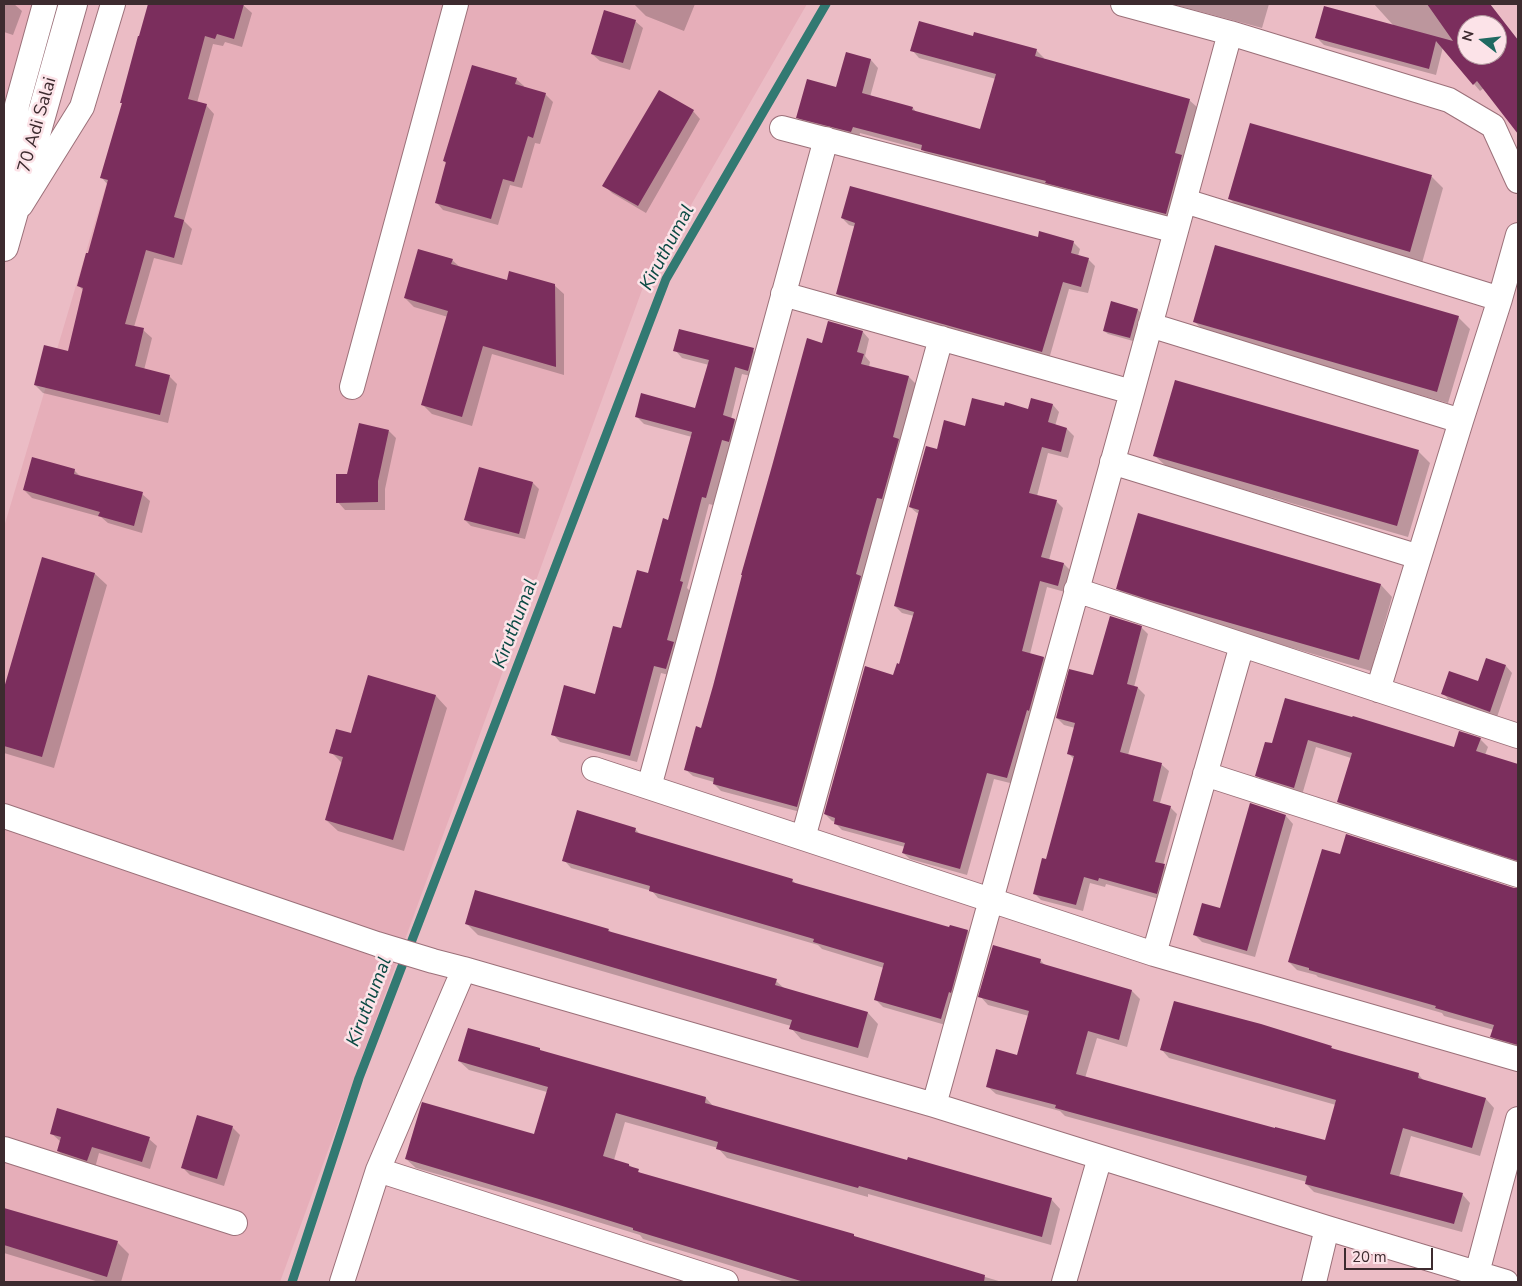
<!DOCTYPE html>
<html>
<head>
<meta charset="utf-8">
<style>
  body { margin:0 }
  #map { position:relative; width:1522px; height:1286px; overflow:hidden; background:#ebbcc5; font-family:"Nunito Sans",sans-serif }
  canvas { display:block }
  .frame { position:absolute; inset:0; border:5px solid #3d2b2f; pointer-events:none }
  .north { position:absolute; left:1457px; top:15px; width:50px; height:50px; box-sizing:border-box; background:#fce3e8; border:1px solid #b0999e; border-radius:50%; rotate:286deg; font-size:14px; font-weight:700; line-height:20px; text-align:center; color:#3d2b2f }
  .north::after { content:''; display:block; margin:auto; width:18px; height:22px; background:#1f6961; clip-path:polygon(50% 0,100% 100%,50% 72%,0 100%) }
  .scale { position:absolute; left:1344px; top:1248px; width:89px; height:22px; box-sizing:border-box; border:2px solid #3d2b2f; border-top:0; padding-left:6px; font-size:15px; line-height:18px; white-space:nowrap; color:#3d2b2f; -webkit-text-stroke:4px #fce3e8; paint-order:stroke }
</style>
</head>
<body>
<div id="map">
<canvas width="1522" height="1286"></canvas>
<div class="frame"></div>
<div class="north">N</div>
<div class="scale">20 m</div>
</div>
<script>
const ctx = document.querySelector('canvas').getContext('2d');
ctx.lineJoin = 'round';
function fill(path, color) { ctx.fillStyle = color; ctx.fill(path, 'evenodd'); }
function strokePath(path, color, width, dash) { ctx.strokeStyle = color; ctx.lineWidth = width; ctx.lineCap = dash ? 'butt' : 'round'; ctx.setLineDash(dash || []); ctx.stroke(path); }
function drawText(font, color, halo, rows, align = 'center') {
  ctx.font = font + ' "Nunito Sans",sans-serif'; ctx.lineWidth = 5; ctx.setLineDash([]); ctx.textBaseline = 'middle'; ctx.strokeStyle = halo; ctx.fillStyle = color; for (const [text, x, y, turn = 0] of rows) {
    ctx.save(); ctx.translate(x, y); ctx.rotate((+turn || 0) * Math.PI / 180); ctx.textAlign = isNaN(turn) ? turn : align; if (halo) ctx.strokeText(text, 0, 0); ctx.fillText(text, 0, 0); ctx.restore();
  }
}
const built = new Path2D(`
  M4 4H35L4 116Z
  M160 4H807L642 290 280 1282H4V527Z`);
const shadow = new Path2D(`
  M4 4H14L22 11 13 35 4 32Z
  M150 4H240L243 5 252 13 242 47 225 42 223 46 213 44 197 103 206 105 214 114 184 221 192 229 182 265 154 258 134 327 143 330 152 338 144 370 169 376 177 384 168 423 43 393 35 385 69 352 84 291 78 285 89 255 108 185 102 178Z
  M634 4H695L684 31 646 16Z
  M1172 4H1269L1262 28Z
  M1374 4H1490L1518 40V128H1517L1484 88 1480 91 1474 84 1443 47 1436 75 1324 45 1317 38 1393 25ZM1467 25H1497V55H1467Z
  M635 21 643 28 630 70 600 61 592 54Z
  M973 38 1036 50 1044 58 1043 60 1189 100 1197 107 1183 158 1189 164 1174 221 929 157 923 150 860 133 859 139 805 125 798 117 837 88 847 54 871 60 878 68 870 97 913 108 917 113 981 130 996 79 919 58 912 50Z
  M516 79 524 86 523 88 545 94 553 102 540 144 535 143 522 188 510 185 498 225 443 210 436 202 447 164 444 161Z
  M693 111 700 119 646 213 612 193 604 185Z
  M1251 125 1432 177 1443 188 1422 263 1241 210 1230 199Z
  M842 218 1073 242 1080 249 1078 256 1088 259 1095 266 1088 293 1069 289 1049 359 844 301 837 294 856 227 849 225Z
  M452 260 461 268 508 282 554 285 564 294V375L492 354 472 426 432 414 423 405 448 317 414 307 405 298Z
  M1138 310 1141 313 1133 341 1108 334 1104 331Z
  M1458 317 1470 329 1448 403 1206 333 1194 321Z
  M863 332 869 339 865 356 870 362 869 367 909 377 916 384 900 442 905 447 804 813 721 791 714 784V782L693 776 686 770 702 729 823 344Z
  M675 350H753L760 357 755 377 742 374 731 419 735 420 742 427 736 449 729 447 713 505 709 504 687 588 690 591 675 645 680 650 673 676 661 673 637 762 560 742 553 734 596 695 622 629 649 575 669 521 692 437 644 424 636 416 696 409 709 365 682 358Z
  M1053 405 1059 412 1055 426 1067 429 1074 436 1068 458 1048 453 1037 496 1056 501 1063 508 1049 560 1064 564 1071 571 1065 592 1047 587 1030 654 1044 658 1050 664 1014 784 994 779 967 875 910 859 903 853 905 847 842 830 835 823 836 822 832 821 825 814 900 665 914 616 902 613 895 606 920 514 917 513 910 507 938 450 965 428 1004 408 1029 411Z
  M389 431 396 438 385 489V510H345L338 502 348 475Z
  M1418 451 1430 463 1408 537 1167 467 1155 456Z
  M74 470 81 477 142 494 150 501 142 533 108 523 101 517 32 498 24 490Z
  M533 483 539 489 525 539 471 526 465 520Z
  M43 559 95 574 107 585 54 768 4 753V693Z
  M1381 585 1392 597 1371 671 1129 600 1117 588Z
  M1141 627 1148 634 1134 687 1138 688 1145 695 1128 755 1162 765 1169 771 1160 803 1170 807 1177 814 1163 865 1171 872 1163 900 1106 884 1105 887 1090 883 1083 911 1041 900 1034 893 1047 861 1075 760 1068 753 1075 728 1064 725 1057 718 1094 676Z
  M1506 666 1512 673 1497 717 1449 700 1443 693 1478 683Z
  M369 676 436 696 447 708 404 851 338 831 326 820 343 764 331 752 352 735Z
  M1286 699 1454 748 1480 739 1488 747 1485 755 1518 765V865L1346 810 1338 802 1351 758 1316 747 1302 795 1265 783 1256 775 1272 745Z
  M1286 816 1293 824 1255 957 1202 942 1194 934 1221 910Z
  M635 829 641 835 792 880 796 884 950 929 968 931 975 939 949 1026 883 1007 875 999 884 968 822 949 818 945 658 898 652 891 571 868 564 860Z
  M1514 889 1518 890V1050L1500 1044 1492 1036 1494 1030 1444 1016 1442 1013 1318 977 1316 975 1297 970 1289 962Z
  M476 892 609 930 612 934 776 981 785 989 868 1013 878 1024 868 1058 801 1039 791 1028V1026L478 935 467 924Z
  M1040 960 1046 966 1132 991 1140 999 1127 1047 1097 1038 1085 1078 1275 1130 1326 1141 1336 1105 1169 1058 1161 1049 1331 1047 1334 1050 1418 1074 1425 1082 1486 1099 1494 1108 1480 1156 1411 1136 1399 1177 1462 1194 1470 1203 1462 1232 1314 1192 1306 1184 1307 1182 1065 1116 1060 1111 996 1094 987 1086 1018 1056 1029 1016 988 1005 980 996Z
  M542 1052 706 1098 714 1107 908 1162 1051 1199 1060 1209 1051 1245 868 1194V1197L727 1158 718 1148 625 1122 614 1160 629 1165 642 1174 854 1236 857 1239 1002 1282H785L643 1239 640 1235 520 1198 416 1168 406 1159 535 1136 547 1092 469 1070 459 1061Z
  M232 1127 240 1135 224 1186 190 1175 182 1167Z
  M51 1133 149 1139 157 1146 150 1169 99 1153 95 1168 66 1159 58 1151 61 1142Z
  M4 1209 117 1242 129 1254 121 1282H99L4 1253Z`);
const stream = new Path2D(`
  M292 1282 359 1078 666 279 826 4`);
const building = new Path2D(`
  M148 4H244L234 39 217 34 215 39 205 36 188 99 207 104 174 217 184 220 174 258 146 250 125 324 144 328 135 366 170 375 160 415 34 385 44 345 68 351 83 288 77 286 86 253H88L108 180 100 178 122 103H120L138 36H139Z
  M1427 4H1490L1518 40V134L1477 81 1473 85 1436 41 1429 69 1315 38 1324 6 1453 41ZM1467 25H1497V55H1467Z
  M604 10 636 20 623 63 591 54Z
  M919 21 973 36 974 32 1037 49 1035 56 1190 99 1175 153 1182 155 1166 214 1045 183 1046 181 925 151 921 150 922 145 853 127 851 132 796 118 807 79 836 87 846 52 871 59 862 93 913 107 912 110 980 129 996 74 910 51Z
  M472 65 517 78 515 84 546 93 533 138 528 136 514 182 503 179 491 219 435 203 446 162 443 161Z
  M659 90 694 110 638 206 602 186Z
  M1250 123 1432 175 1410 252 1228 199Z
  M850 186 1038 237 1039 231 1074 241 1071 253 1089 258 1081 287 1063 282 1042 352 836 294 855 223 841 218Z
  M1215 245 1459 316 1437 392 1193 322Z
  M418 249 453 259 451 264 507 280 509 271 555 284 556 367 483 346 462 417 421 405 448 311 404 298Z
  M1111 301 1138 309 1130 338 1103 331Z
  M828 321 863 331 857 352 864 354 861 364 909 376 893 437 899 439 882 499 877 498 868 530 856 574 861 576 797 807 713 784 714 778 684 770 696 726 701 728 713 686 742 575H741L772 466 807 338 822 343Z
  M679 329 754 348 748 371 735 367 723 415 735 419 729 442 722 440 706 498 702 497 680 581 683 582 667 640 674 642 666 669 654 666 630 756 551 735 564 685 595 694 613 626 621 628 637 570 648 573 663 518 668 520 692 432 635 417 641 393 695 408 709 360 673 351Z
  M1175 380 1419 450 1397 526 1153 456Z
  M972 398 1004 406 1005 402 1028 409 1031 398 1053 404 1048 422 1067 428 1061 452 1042 447 1029 493 1057 500 1041 557 1064 563 1058 586 1040 581 1022 651 1044 657 1029 711 1027 710 1007 778 987 773 960 869 902 853 905 843 834 824 835 818 824 814 865 666 893 675 897 663 899 664 914 612 894 606 919 510 909 507 926 446 937 449 944 420 965 426Z
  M359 423 389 430 378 481V502L336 503V474H347Z
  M32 457 75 469 74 474 143 492 134 526 98 516 100 512 23 490Z
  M479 467 533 482 519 534 464 520Z
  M1138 513 1381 584 1359 660 1150 600 1116 589Z
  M42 557 95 573 42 757 4 746V688Z
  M1110 616 1142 626 1127 684 1138 687 1120 752 1162 763 1153 801 1171 806 1155 862 1165 864 1157 894 1099 878 1098 881 1084 877 1076 905 1033 894 1042 858 1046 859 1074 756 1067 754 1075 723 1056 718 1069 669 1093 675Z
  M1486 658 1506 665 1490 712 1441 694 1449 671 1478 681Z
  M368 675 436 695 393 840 325 820 343 757 329 753 336 729 351 733Z
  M1285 698 1352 717 1353 716 1454 747 1459 731 1481 738 1476 751 1518 764V861L1337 802 1352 753 1308 740 1294 788 1255 776 1265 742 1272 743Z
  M1250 803 1286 815 1247 951 1193 935 1202 903 1220 908Z
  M577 810 636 828 635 832 793 879 792 882 949 927 950 925 968 930 951 993 949 992 941 1019 874 1000 884 963 813 942 814 939 649 891 650 886 562 861Z
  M1346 834 1514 888H1518V1045L1490 1037 1494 1025 1435 1008 1436 1006 1309 970V968L1288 962 1322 849 1340 854Z
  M475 890 609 929 608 931 777 979 775 985 868 1012 858 1048 789 1029 792 1020 465 924Z
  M993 945 1041 959 1040 963 1132 990 1119 1040 1088 1031 1076 1074 1275 1128V1127L1325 1140 1336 1100 1160 1050 1174 1001 1261 1024 1332 1046 1331 1048 1419 1073 1418 1078 1486 1098 1472 1148 1403 1128 1390 1174 1463 1193 1454 1224 1305 1184 1307 1176 1055 1108 1056 1105 986 1087 996 1049 1017 1055 1029 1011 978 997Z
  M468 1028 540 1048V1050L706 1097 705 1103 907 1160 908 1157 1052 1198 1042 1237 859 1186 858 1188 716 1149 718 1142 616 1113 603 1156 629 1164V1166L639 1169 638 1172 854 1234V1236L985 1275 984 1282H804L633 1230V1228L559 1205 405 1159 422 1102 534 1134 548 1087 458 1061Z
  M57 1108 150 1137 142 1162 92 1147 87 1161 57 1151 61 1137 50 1134Z
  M197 1115 233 1126 217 1179 181 1168Z
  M4 1208 118 1241 107 1277 4 1245Z`);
const minor = new Path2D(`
  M1123 4 1230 33 1449 100 1493 126 1518 181
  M782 128 1176 231
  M12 195 17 105 45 4
  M1185 201 1500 299
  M21 205 82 107 113 4
  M783 294 1132 392
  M1150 325 1461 421
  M352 387 456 4
  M1112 462 1419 557
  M1076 590 1518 736
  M1378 690 1461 421 1500 299 1518 235
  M594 769 1154 954 1518 1059
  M1205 774 1518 875
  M649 787 826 139
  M4 816 377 944 433 961 464 969 934 1105 1327 1228 1506 1282
  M803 838 941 338
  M1154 954 1242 645
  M934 1105 1132 392 1230 33
  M4 1149 235 1223
  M378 1170 726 1282
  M1477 1273 1518 1119
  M342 1282 378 1170 464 969
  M1064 1282 1100 1157
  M1314 1282 1327 1228`);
const secondary = new Path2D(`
  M4 247 73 4`);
const streetNames = [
  ["70 Adi Salai",38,125,-74]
];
const waterNames = [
  ["Kiruthumal",668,248,-62],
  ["Kiruthumal",516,624,-69],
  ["Kiruthumal",370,1002,-69]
];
fill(built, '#e6aeb9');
fill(shadow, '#0003');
strokePath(stream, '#327972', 9);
fill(building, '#7b2e5d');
strokePath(minor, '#9b7079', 26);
strokePath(secondary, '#9b7079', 30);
strokePath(minor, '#fff', 24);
strokePath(secondary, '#fff', 28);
drawText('18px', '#3d2b2f', '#fce3e8', streetNames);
drawText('italic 19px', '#0a4943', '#fce3e8', waterNames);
</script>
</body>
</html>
